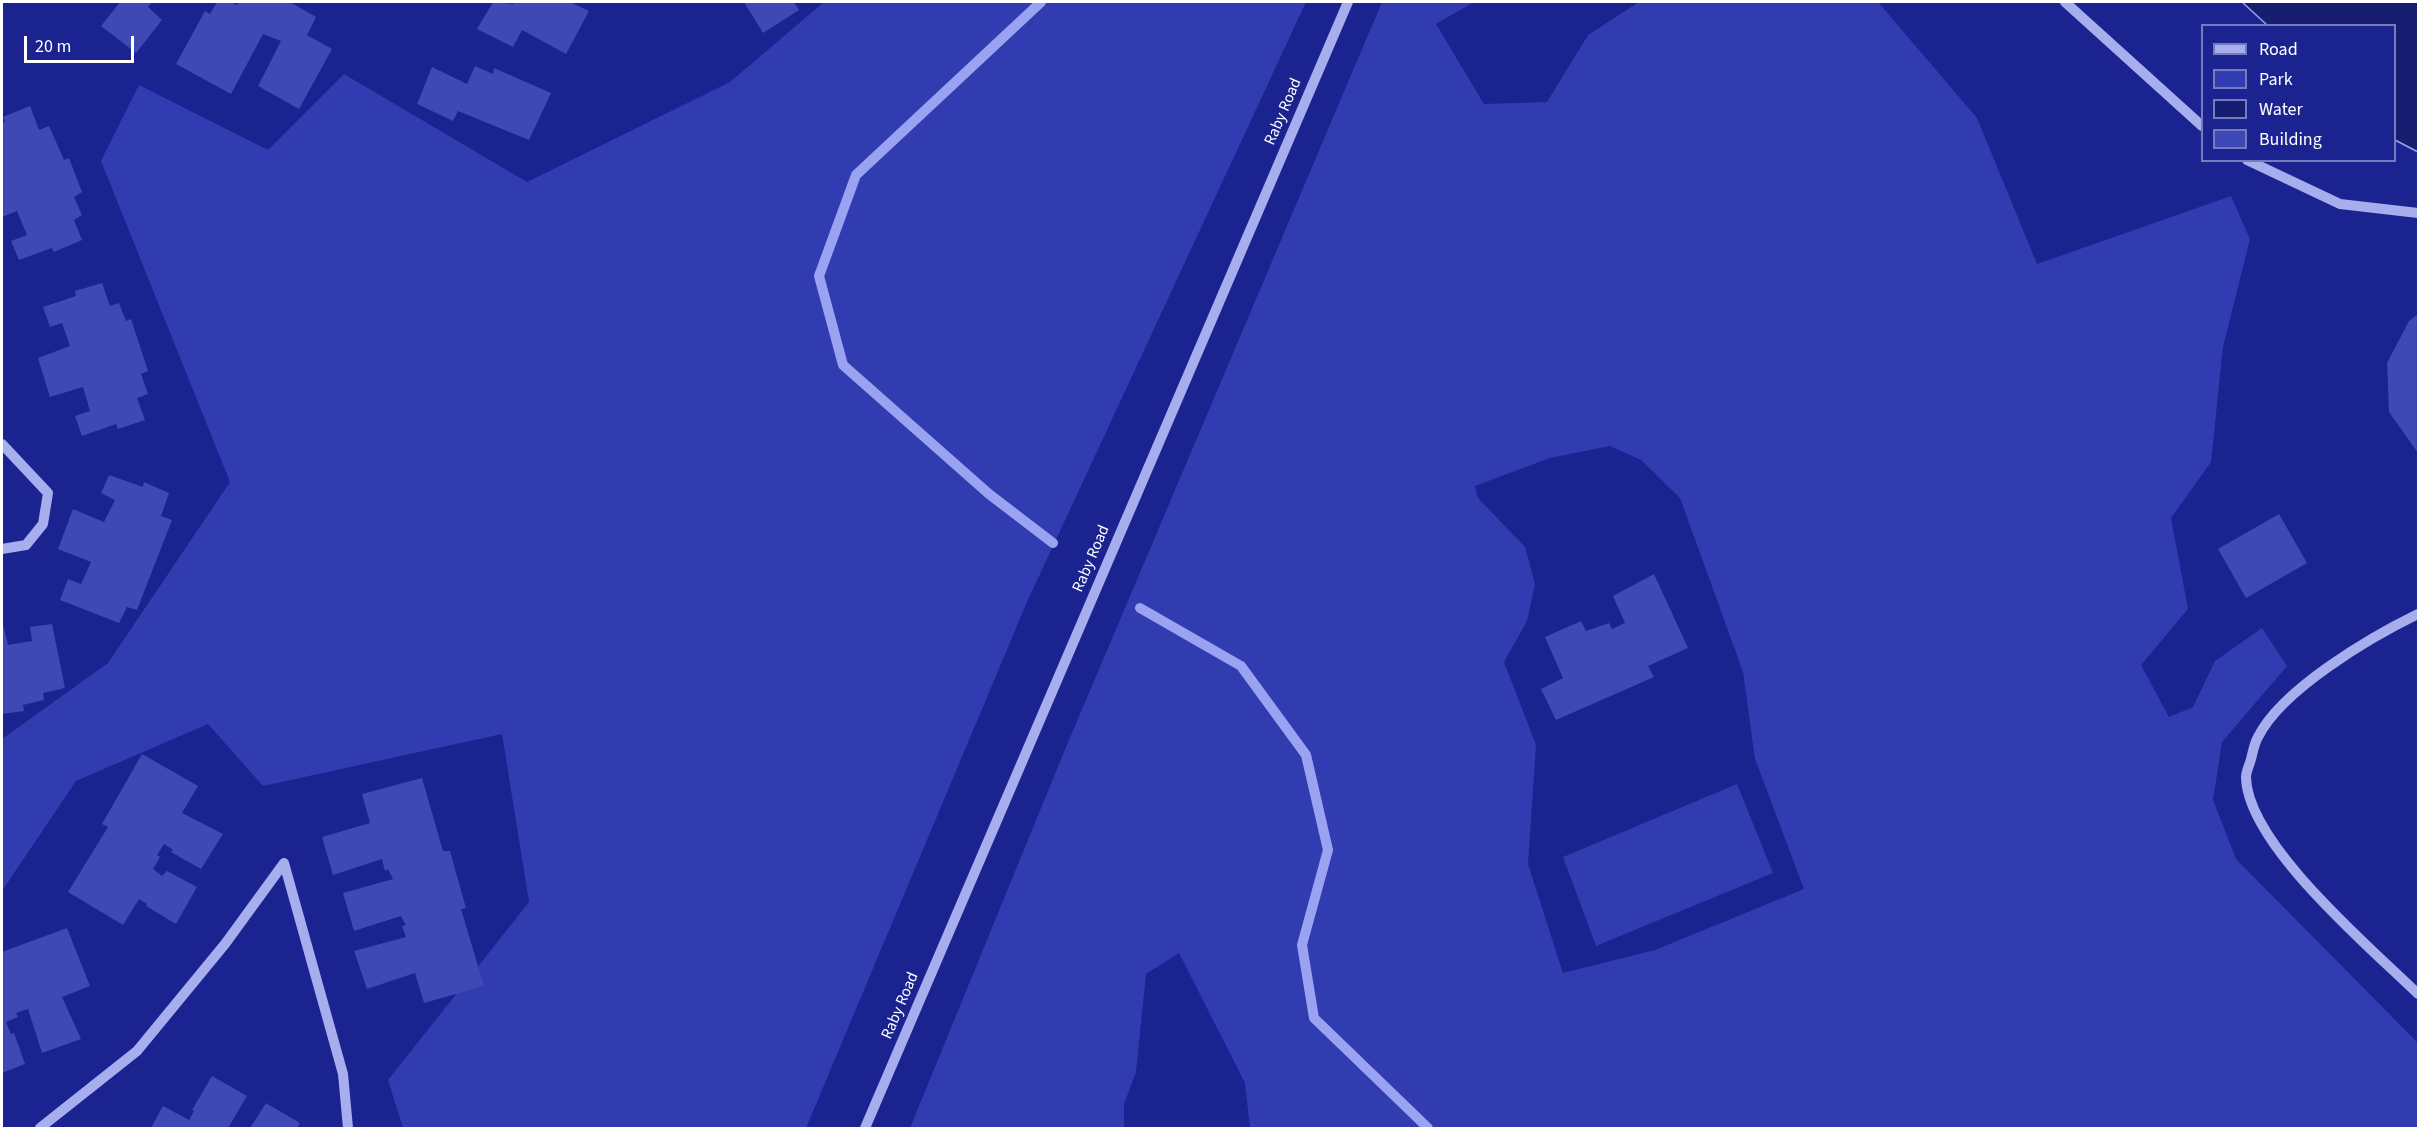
<!DOCTYPE html>
<html>
<head>
<meta charset="utf-8">
<style>
  body { margin:0 }
  #map { position:relative; width:2420px; height:1130px; overflow:hidden; background:#1a238f; font-family:"Source Sans 3",sans-serif }
  canvas { display:block }
  .frame { position:absolute; inset:0; border:3px solid #fff; pointer-events:none }
  .legend { position:absolute; left:2201px; top:24px; width:195px; height:138px; box-sizing:border-box; background:#1a238f; border:2px solid #767bbc; margin:0; padding:8px 10px; list-style:none; font-size:18px; color:#fff }
  .legend li { display:flex; align-items:center; gap:12px; height:30px }
  .legend b { width:30px; border:2px solid #767bbc }
  .scale { position:absolute; left:24px; top:36px; width:110px; height:27px; box-sizing:border-box; border:3px solid #fff; border-top:0; padding-left:8px; font-size:18px; line-height:21px; white-space:nowrap; color:#fff; -webkit-text-stroke:4px #1a238f; paint-order:stroke }
</style>
</head>
<body>
<div id="map">
<canvas width="2420" height="1130"></canvas>
<div class="frame"></div>
<ul class="legend">
<li><b style="height:8px;background:#a7aeee"></b>Road</li>
<li><b style="height:16px;background:#303caf"></b>Park</li>
<li><b style="height:16px;background:#171e72"></b>Water</li>
<li><b style="height:16px;background:#3e49b5"></b>Building</li>
</ul>
<div class="scale">20 m</div>
</div>
<script>
const ctx = document.querySelector('canvas').getContext('2d');
ctx.lineJoin = 'round';
function fill(path, color) { ctx.fillStyle = color; ctx.fill(path, 'evenodd'); }
function strokePath(path, color, width, dash) { ctx.strokeStyle = color; ctx.lineWidth = width; ctx.lineCap = dash ? 'butt' : 'round'; ctx.setLineDash(dash || []); ctx.stroke(path); }
function drawText(font, color, halo, rows, align = 'center') {
  ctx.font = font + ' "Source Sans 3",sans-serif'; ctx.lineWidth = 6; ctx.setLineDash([]); ctx.textBaseline = 'middle'; ctx.strokeStyle = halo; ctx.fillStyle = color; for (const [text, x, y, turn = 0] of rows) {
    ctx.save(); ctx.translate(x, y); ctx.rotate((+turn || 0) * Math.PI / 180); ctx.textAlign = isNaN(turn) ? turn : align; if (halo) ctx.strokeText(text, 0, 0); ctx.fillText(text, 0, 0); ctx.restore();
  }
}
const green = new Path2D(`
  M824 2H1306L1027 602 806 1128H403L388 1080 529 902 502 734 263 786 208 724 76 781 2 891V739L108 663 230 482 101 161 139 85 268 150 344 74 527 182 730 82Z
  M1382 2H1474L1436 24 1484 104 1547 102 1588 35 1639 2H1878L1977 118 2037 264 2231 196 2250 239 2223 347 2211 462 2171 518 2188 609 2141 665 2169 717 2193 707 2215 661 2262 628 2287 666 2222 742 2213 800 2236 859 2418 1043V1128H1250L1245 1083 1179 953 1146 974 1136 1072 1124 1104V1128H910L1066 747ZM1610 446 1641 460 1680 498 1743 672 1755 759 1804 889 1655 950 1563 973 1528 864 1536 745 1504 662 1527 621 1535 584 1525 547 1478 498 1475 486 1550 458Z
  M1737 784 1773 873 1596 946 1563 857Z`);
const water = new Path2D(`
  M2242 2H2418V152L2395 140 2394 26 2267 25Z`);
const stream = new Path2D(`
  M1041 2 856 175 819 276 843 365 989 494 1053 543
  M1140 608 1241 666 1306 755 1328 850 1302 945 1314 1018 1428 1128`);
const building = new Path2D(`
  M120 2H152L148 7 162 20 136 53 101 26Z
  M217 2H231L237 5 239 2H290L316 17 307 35 332 49 299 109 258 86 281 41 263 34 231 94 176 64 205 11 210 14Z
  M493 2 513 4 515 2H570L589 11 566 54 522 30 513 47 477 29Z
  M744 2H794L799 10 763 33Z
  M475 66 493 74 494 68 551 93 529 140 458 111 453 121 417 104 432 67 467 84Z
  M30 106 39 130 49 126 64 160 69 158 82 192 74 197 82 215 74 220 82 240 54 252 52 248 19 260 11 241 27 235 17 211 2 217V123L5 122 3 117Z
  M102 283 110 306 119 303 126 321 131 319 148 371 141 374 148 394 137 398 145 420 118 429 116 424 82 436 75 416 90 411 83 387 50 397 38 358 70 346 62 323 50 327 43 307 76 296 75 291Z
  M2418 314V453L2389 412 2387 363 2409 321Z
  M109 475 143 487 144 482 169 493 161 516 172 520 137 610 127 607 119 623 60 600 68 579 81 584 91 562 58 549 73 509 104 522 115 500 101 493Z
  M2279 514 2307 563 2246 598 2218 549Z
  M1654 574 1688 648 1648 666 1654 677 1556 720 1541 689 1563 678 1545 637 1581 621 1586 631 1609 623 1612 629 1625 623 1613 596Z
  M2 620 8 645 32 641 30 627 52 624 65 688 43 693 44 700 23 705 24 711 2 714Z
  M142 754 198 786 182 813 223 834 201 869 171 852 173 850 164 844 157 855 160 857 153 869 162 876 167 871 197 887 176 924 146 906 147 904 139 899 123 925 68 892 108 827 102 824Z
  M422 778 443 851H450L466 908 461 909 484 986 424 1003 415 973 367 989 354 951 406 937 402 926 406 925 401 916 354 931 343 893 393 879 388 869 385 871 382 859 333 875 322 837 370 823 362 794Z
  M67 928 90 986 62 997 81 1039 42 1053 28 1009 16 1013 18 1017 6 1022 11 1034 14 1033 25 1064 2 1073V952Z
  M212 1076 247 1096 228 1128H151L163 1106 189 1120 194 1111 192 1110Z
  M266 1103 300 1123 297 1128H250Z`);
const minor = new Path2D(`
  M2065 2 2202 126
  M2247 160 2340 204 2418 213
  M2 444 48 493 43 524 26 545 2 549
  M2418 614C2371 637 2282 689 2258 737 2254 744 2253 752 2251 759 2250 764 2246 771 2246 777 2247 844 2371 948 2418 994
  M40 1128 137 1051 225 944 284 863 343 1074 348 1128
  M865 1128 1348 2`);
const streetNames = [
  ["Raby Road",1284,112,-67],
  ["Raby Road",1092,559,-67],
  ["Raby Road",901,1006,-67]
];
fill(green, '#303caf');
fill(water, '#171e72');
strokePath(water, '#9aa3f1', 1.5);
strokePath(stream, '#9aa3f1', 10);
fill(building, '#3e49b5');
strokePath(minor, '#a7aeee', 10);
drawText('16px', '#fff', '#1a238f', streetNames);
</script>
</body>
</html>
